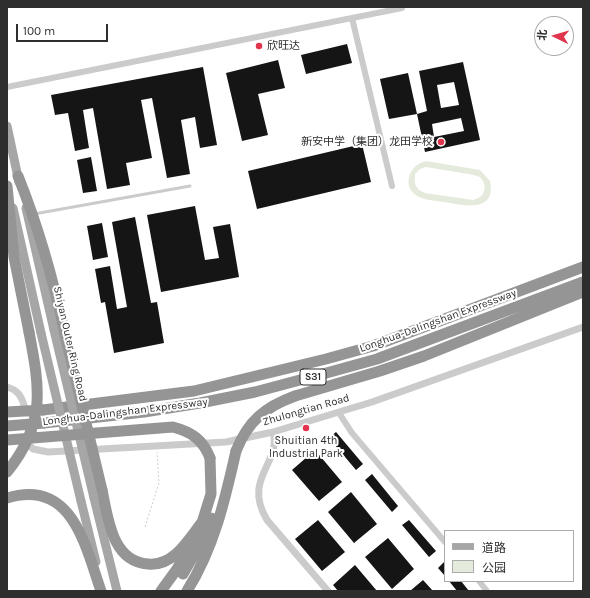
<!DOCTYPE html>
<html>
<head>
<meta charset="utf-8">
<style>
  body { margin:0 }
  #map { position:relative; width:590px; height:598px; overflow:hidden; background:#fff; font-family:Karla,"Noto Sans SC",sans-serif }
  canvas { display:block }
  .frame { position:absolute; inset:0; border:8px solid #2e2e2e; pointer-events:none }
  .legend { position:absolute; left:444px; top:530px; width:130px; height:52px; box-sizing:border-box; background:#fff; border:1px solid #ababab; margin:0; padding:5px 7px; list-style:none; font-size:12px; color:#2e2e2e }
  .legend li { display:flex; align-items:center; gap:8px; height:20px }
  .legend b { width:20px; border:1px solid #ababab }
  .north { position:absolute; left:534px; top:16px; width:40px; height:40px; box-sizing:border-box; background:#fff; border:1px solid #ababab; border-radius:50%; rotate:275deg; font-size:11px; font-weight:700; line-height:16px; text-align:center; color:#2e2e2e }
  .north::after { content:''; display:block; margin:auto; width:14px; height:18px; background:#e1354d; clip-path:polygon(50% 0,100% 100%,50% 72%,0 100%) }
  .scale { position:absolute; left:16px; top:24px; width:92px; height:18px; box-sizing:border-box; border:2px solid #2e2e2e; border-top:0; padding-left:5px; font-size:12px; line-height:14px; white-space:nowrap; color:#2e2e2e; -webkit-text-stroke:3px #fff; paint-order:stroke }
</style>
</head>
<body>
<div id="map">
<canvas width="590" height="598"></canvas>
<div class="frame"></div>
<ul class="legend">
<li><b style="height:5px;background:#a6a6a6"></b>道路</li>
<li><b style="height:11px;background:#e5ebdc"></b>公园</li>
</ul>
<div class="north">北</div>
<div class="scale">100 m</div>
</div>
<script>
const ctx = document.querySelector('canvas').getContext('2d');
ctx.lineJoin = 'round';
function fill(path, color) { ctx.fillStyle = color; ctx.fill(path, 'evenodd'); }
function strokePath(path, color, width, dash) { ctx.strokeStyle = color; ctx.lineWidth = width; ctx.lineCap = dash ? 'butt' : 'round'; ctx.setLineDash(dash || []); ctx.stroke(path); }
function drawText(font, color, halo, rows, align = 'center') {
  ctx.font = font + ' Karla,"Noto Sans SC",sans-serif'; ctx.lineWidth = 4; ctx.setLineDash([]); ctx.textBaseline = 'middle'; ctx.strokeStyle = halo; ctx.fillStyle = color; for (const [text, x, y, turn = 0] of rows) {
    ctx.save(); ctx.translate(x, y); ctx.rotate((+turn || 0) * Math.PI / 180); ctx.textAlign = isNaN(turn) ? turn : align; if (halo) ctx.strokeText(text, 0, 0); ctx.fillText(text, 0, 0); ctx.restore();
  }
}
const green = new Path2D(`
  M426 161 480 170 490 181C497 214 462 205 444 202 436 201 426 200 419 197 401 188 408 165 426 161ZM426 167 474 175 480 177 484 183C486 192 482 198 473 200L425 193 419 190 415 184V174L420 169Z`);
const building = new Path2D(`
  M347 44 352 63 306 74 301 55Z
  M278 60 285 88 258 94 268 135 242 141 226 73Z
  M463 62 480 140 425 152 417 114 427 111 419 71ZM454 82 459 105 441 108 437 85ZM461 118 464 131 434 137 432 124Z
  M203 67 217 145 200 148 195 117 181 120 190 174 167 178 152 98 141 100 152 158 126 163 130 185 107 189 93 108 83 110 89 148 75 151 68 113 55 115 51 95Z
  M408 73 417 114 389 119 380 79Z
  M362 144 371 182 257 209 248 171Z
  M91 157 97 191 83 193 77 160Z
  M195 206 205 260 219 258 213 227 230 224 239 277 161 292 147 215Z
  M135 217 151 303 157 302 164 343 114 353 105 302 101 303 95 269 110 266 117 309 127 307 112 222Z
  M102 223 108 257 93 260 87 226Z
  M336 432 363 464 356 470 329 438Z
  M315 450 342 482 319 501 292 470Z
  M372 474 398 506 392 512 365 480Z
  M351 492 377 524 354 543 328 512Z
  M318 520 345 552 322 571 295 539Z
  M409 520 436 551 429 557 402 525Z
  M388 538 414 569 392 589 365 557Z
  M445 561V576L438 568Z
  M355 565 377 591H338L333 585Z
  M423 580 433 591H410Z
  M449 581H461L469 591H457Z`);
const path = new Path2D(`
  M145 527 159 483 157 452`);
const service = new Path2D(`
  M34 214 190 186`);
const minor = new Path2D(`
  M352 18 392 186
  M7 87 402 8
  M339 413 352 433 445 542
  M479 581 487 591`);
const tertiary = new Path2D(`
  M7 387C17 390 21 395 24 405
  M273 432C282 463 242 478 267 520L328 591
  M26 442 33 449 48 452 226 442 273 432 372 402 583 327`);
const primary = new Path2D(`
  M7 126 19 182
  M13 208 41 333
  M26 208 54 330
  M94 498 117 591
  M81 501 96 562`);
const motorway = new Path2D(`
  M18 176C38 226 53 278 64 331
  M7 186 14 257 29 332
  M295 396 380 371 424 356 583 292
  M43 410 194 391 326 359 373 346 583 267
  M44 423 144 412 200 403 255 392 330 372 377 359 583 282
  M102 490C108 518 112 562 148 564 158 565 168 561 176 554 186 545 195 531 203 521
  M7 498C72 478 85 545 101 591
  M201 526 211 494 210 458
  M183 574 204 537 211 518
  M161 591 177 569 193 541
  M187 591C214 548 225 500 236 451`);
const primaryBridge = new Path2D(`
  M54 330 94 498
  M41 333 81 501`);
const motorwayBridge = new Path2D(`
  M64 331 102 490
  M7 412 43 410
  M7 426 44 423
  M7 440 173 427C192 432 203 440 210 458
  M236 451C248 421 265 407 295 396
  M7 472C46 424 40 389 29 332`);
const markers = [
  [259,46,4,"#e1354d"],
  [441,142,4,"#e1354d"],
  [306,428,4,"#e1354d"]
];
const shields = [
  [313,377,26]
];
const shieldNames = [
  ["S31",313,377]
];
const poiNames = [
  ["欣旺达",267,46],
  ["新安中学（集团）龙田学校",433,142,"right"],
  ["Shuitian 4th",306,441,"center"],
  ["Industrial Park",306,454,"center"]
];
const streetNames = [
  ["Longhua-Dalingshan Expressway",438,321,-20],
  ["Shiyan Outer Ring Road",70,344,77],
  ["Zhulongtian Road",306,410,-16],
  ["Longhua-Dalingshan Expressway",125,412,-7]
];
fill(green, '#e5ebdc');
fill(building, '#151515');
strokePath(path, '#cbcbcb', 1, [2, 2]);
strokePath(service, '#cbcbcb', 3);
strokePath(minor, '#cbcbcb', 6);
strokePath(tertiary, '#cbcbcb', 7);
strokePath(primary, '#a6a6a6', 9);
strokePath(motorway, '#959595', 11);
strokePath(primaryBridge, '#a6a6a6', 9);
strokePath(motorwayBridge, '#959595', 11);
for (const [x, y, r, color] of markers) { const dot = new Path2D(); dot.arc(x, y, r, 0, 2 * Math.PI); ctx.fillStyle = color; ctx.fill(dot); strokePath(dot, '#fff', 1.5); }
for (const [x, y, w] of shields) { const box = new Path2D(); box.roundRect(x - w / 2, y - 8, w, 16, 3); ctx.fillStyle = '#fff'; ctx.fill(box); strokePath(box, '#2e2e2e', 1); }
drawText('bold 10px', '#2e2e2e', null, shieldNames);
drawText('11px', '#2e2e2e', '#fff', poiNames, 'left');
drawText('11px', '#2e2e2e', '#fff', streetNames);
</script>
</body>
</html>
